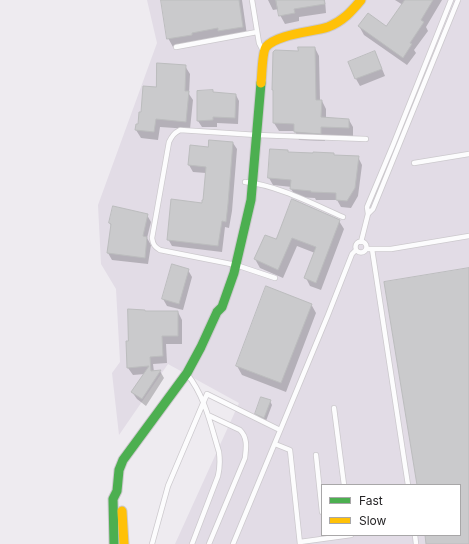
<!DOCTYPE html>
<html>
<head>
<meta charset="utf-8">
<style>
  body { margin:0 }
  #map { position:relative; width:469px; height:544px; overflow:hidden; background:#eeebf0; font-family:Inter,sans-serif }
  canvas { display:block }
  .legend { position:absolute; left:321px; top:484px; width:140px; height:52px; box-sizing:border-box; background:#fff; border:1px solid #a8a7a8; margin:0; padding:5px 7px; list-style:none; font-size:12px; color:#252426 }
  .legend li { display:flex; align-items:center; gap:8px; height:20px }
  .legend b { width:20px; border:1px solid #a8a7a8 }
</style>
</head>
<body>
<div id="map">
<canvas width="469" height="544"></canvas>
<ul class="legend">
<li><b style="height:5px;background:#4caf50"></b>Fast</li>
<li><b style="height:5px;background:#ffc107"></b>Slow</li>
</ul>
</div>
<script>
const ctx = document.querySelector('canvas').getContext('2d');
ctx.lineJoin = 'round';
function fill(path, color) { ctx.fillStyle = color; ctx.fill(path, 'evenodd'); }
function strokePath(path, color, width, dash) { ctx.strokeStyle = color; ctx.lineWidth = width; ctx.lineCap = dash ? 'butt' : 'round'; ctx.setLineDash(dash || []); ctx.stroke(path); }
const built = new Path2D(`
  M147 0H469V544H175L239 403 168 364 119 435 112 373 120 362 116 289 101 264 98 205 157 43ZM322 485H460V535H322Z`);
const shadow = new Path2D(`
  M165 0H242L247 35 223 37 196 41V43L173 47 168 38Z
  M268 0H325L326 13 299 17V21L285 24 280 15 279 9 273 10Z
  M395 0H442L426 27 428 31 414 50 416 53 407 65 364 35 359 26 387 28 403 5Z
  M315 48 319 56 320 101H322L326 109V118L349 120 353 127V136L325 135V141L299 140 295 131H279L274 123 299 52Z
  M375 52 378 59 385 76 360 86 356 79 350 62Z
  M185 66 190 74 189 94 193 100 190 129 160 127 158 140 141 138 136 130 137 125H139L142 113 157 88Z
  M213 93 236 95 239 101 238 124 217 123V127H202L198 121Z
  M233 143 237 149 232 211 229 228 225 227 222 252 172 246 168 239 202 204 204 201 206 173 193 172 189 165Z
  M288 153 358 157 362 165 358 196 351 208 341 207 337 200H316L315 198 296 197 291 189 292 187 273 185 269 178Z
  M147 215 151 222 147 238 151 245 148 264 112 260 108 253 111 226 110 223Z
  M339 221 344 229 321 290 310 286 306 278 315 253 297 246 283 278 260 268 255 259 277 241Z
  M172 265 188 270 192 277 183 310 167 306 163 299Z
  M311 304 316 313 286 392 242 375 237 366Z
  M145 312H178L182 320V344H166L167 363 153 364 154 372 160 371 164 378 146 406 137 399 132 392 145 374 133 375 128 368 129 342Z
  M270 401 272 405 266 421 259 418 256 413Z`);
const building = new Path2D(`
  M161 0H239L243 27 218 31V28L192 33V35L167 39Z
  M276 0H324L325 4 294 9 295 13 279 16Z
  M405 0H433L421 20 424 22 410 43 412 44 403 58 358 26 368 13 386 26Z
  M298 47H315L316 100H322L321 117 349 119V128L321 127V134L294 132V124L273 123V90H272L273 52 275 50 298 51Z
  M375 51 382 69 355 79 348 62Z
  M157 63 186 65 185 91H189L186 122 156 119 154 132 135 130 136 124H138L139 112H141L143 86 156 87Z
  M213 90V92L236 94 235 118 213 117V120L197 121V91Z
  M209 140 233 142 228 204 226 222 222 221 218 246 167 240 171 199 202 203V200H203L206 167 188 165 190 145 208 147Z
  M270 149 288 150V152L313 153V152L334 153V155L359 156 355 188 347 201 336 200V193L311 192V191L290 189 291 180 268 178Z
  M292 199 340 220 316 283 304 278 316 247 292 238 278 270 254 259 265 235 276 239Z
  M113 206 148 214 143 236 147 237 145 258 107 253 111 224 109 223Z
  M172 264 189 269 179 304 162 299Z
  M469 268V544H426L425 535H460V485H417L384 282Z
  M266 286 312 304 281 383 236 366Z
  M128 309 145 310V311H178V336H162L163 356 150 357 151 371 161 370 142 399 131 392 149 366 127 368 126 341H128Z
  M261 397 271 400 264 418 255 414Z`);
const lane = new Path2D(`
  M252 0 259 43 262 49
  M176 47 257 32
  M414 163 469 154
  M245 182C277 185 313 204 343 217
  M368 214 373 209 458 0
  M355.5 247a5.5 5.5 0 1 1 11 0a5.5 5.5 0 1 1-11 0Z
  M361 242 368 214 367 207 393 145 451 0
  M367 249H391L469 236
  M372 249 408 485
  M275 278 236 265 160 250C155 247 153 245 152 238L169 142C172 136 174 133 180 130L257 135 366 139
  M187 374C205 396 211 426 219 452 220 460 220 468 218 476L192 544
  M334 408 344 485
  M208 415 240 430C248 438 246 448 245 458L209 544
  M275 444 290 450 300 544
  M316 455 322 512
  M415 535 416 544
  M300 542 351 535
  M152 544 168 486 207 394 280 430
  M233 544 328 315 352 254 356 250`);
const fast = new Path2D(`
  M114 544 113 499 117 491 119 470 123 460 187 373 201 347 217 312 222 307 234 273 251 200 261 83`);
const slow = new Path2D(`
  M261 83C262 76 262 52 266 47 277 34 313 32 328 27 343 21 351 12 361 0
  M122 511 124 544`);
fill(built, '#e2dce6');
fill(shadow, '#0003');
fill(building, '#cacacc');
strokePath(building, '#bcbdbe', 1);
strokePath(lane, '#ccc9cd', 6);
strokePath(fast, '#ccc9cd', 11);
strokePath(slow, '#ccc9cd', 11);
strokePath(lane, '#fcfcfd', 4.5);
strokePath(fast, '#4caf50', 9);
strokePath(slow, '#ffc107', 9);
</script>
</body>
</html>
